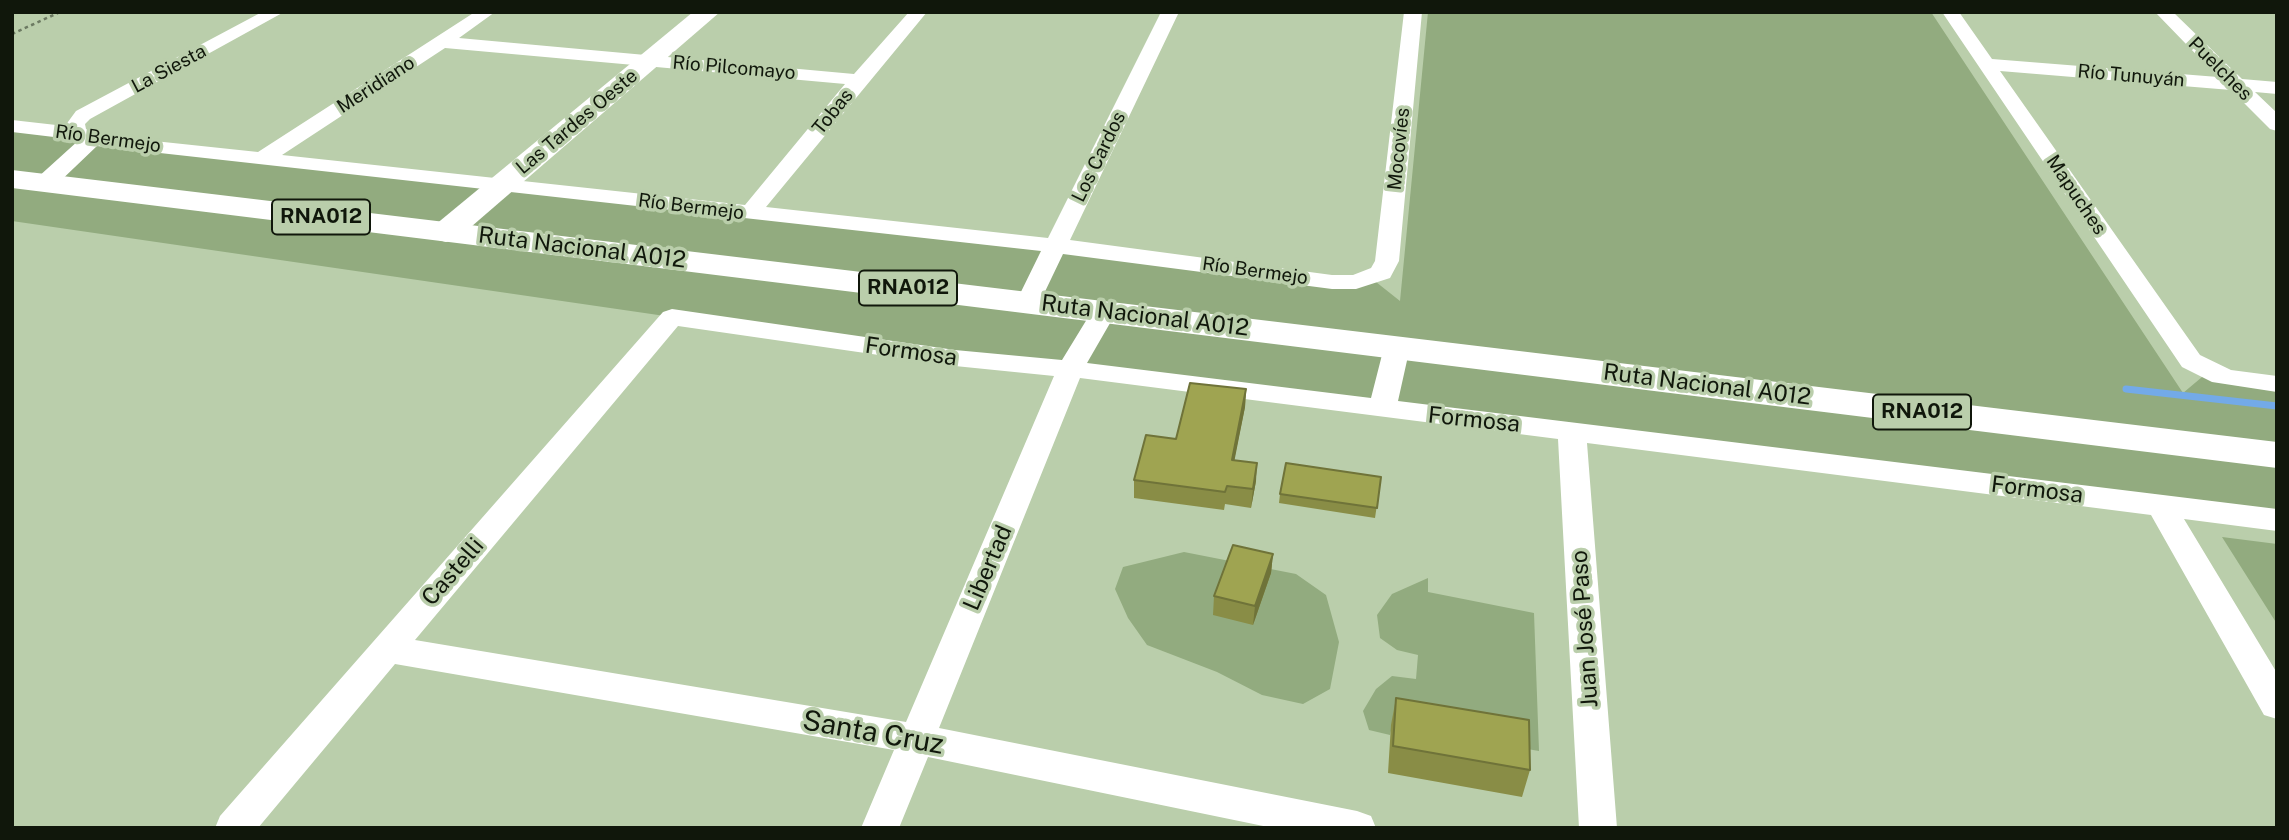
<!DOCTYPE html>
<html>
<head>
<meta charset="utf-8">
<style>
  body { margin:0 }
  #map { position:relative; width:2289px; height:840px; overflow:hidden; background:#baceab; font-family:"Public Sans",sans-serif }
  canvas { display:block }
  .frame { position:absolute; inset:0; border:14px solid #10170b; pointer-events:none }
</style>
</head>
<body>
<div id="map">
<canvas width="2289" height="840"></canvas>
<div class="frame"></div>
</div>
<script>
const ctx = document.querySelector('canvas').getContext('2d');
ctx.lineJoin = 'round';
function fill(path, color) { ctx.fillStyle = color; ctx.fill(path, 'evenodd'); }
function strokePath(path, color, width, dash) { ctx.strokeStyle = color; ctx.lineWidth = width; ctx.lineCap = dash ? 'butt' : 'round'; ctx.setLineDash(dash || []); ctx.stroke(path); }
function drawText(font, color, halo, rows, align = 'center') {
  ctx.font = font + ' "Public Sans",sans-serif'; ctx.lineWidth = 7; ctx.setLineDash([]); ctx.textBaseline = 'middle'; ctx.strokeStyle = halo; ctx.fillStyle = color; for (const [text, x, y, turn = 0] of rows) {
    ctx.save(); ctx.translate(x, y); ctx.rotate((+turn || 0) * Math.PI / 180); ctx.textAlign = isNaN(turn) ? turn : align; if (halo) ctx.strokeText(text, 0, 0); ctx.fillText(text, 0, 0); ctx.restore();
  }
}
const green = new Path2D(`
  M1428 12H1931L2183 393 2208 372 2277 384V520L672 317 12 221V126L1332 282 1371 278 1400 301Z
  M2222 537 2277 544V624Z
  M1184 552 1296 574 1326 595 1339 642 1330 689 1303 704 1262 695 1217 672 1147 645 1128 618 1115 589 1123 567Z
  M1428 578V592L1534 613 1539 751 1392 726 1390 735 1369 730 1363 711 1376 689 1392 676 1416 679 1418 655 1397 650 1380 638 1377 615 1392 594Z`);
const stream = new Path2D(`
  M2126 389 2277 406`);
const path = new Path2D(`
  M12 34 60 12`);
const street = new Path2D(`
  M262 12H284L90 119 85 124 86 129 107 136 258 152 475 12H495L459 38 854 74 909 12H927L766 207 1048 238 1161 12H1179L1070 240 1332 275H1353L1371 268 1375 261 1404 12H1422L1399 261 1390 278 1356 289H1332L1063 254 1040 302 1037 307H1019L1016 302 1041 251 97 146 53 188H37L34 183 37 178 79 140 12 132V120L65 126 76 111ZM445 48 845 84 745 205 282 155Z
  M1942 12H1959L1992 59 2218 77 2155 12H2173L2242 79 2277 82V94L2255 92 2277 113V131L2270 129 2231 90 2000 71 2200 355 2231 370 2277 376V392L2212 382 2182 367Z
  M1104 303 1113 306 1117 311 1087 363 1371 398 1384 347 1388 341H1406L1410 347 1398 401 2277 509V531L2184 519 2277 673V719L2264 715 2151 515 1587 443 1617 828H1579L1558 439 1080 378 939 728 1357 811 1371 816 1376 828H1273L928 757 899 828H861L894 750 395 664 258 828H215L220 816 663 312 672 309 955 350 1062 360 1095 306ZM678 326 955 366 1054 376 906 722 415 640Z`);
const secondary = new Path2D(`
  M693 12H720L457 239 446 242 435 239 430 232 435 225Z`);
const highway = new Path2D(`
  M12 170 2277 442V468L12 188Z`);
const wall = new Path2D(`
  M1246 389 1245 407 1234 460 1256 481 1251 508 1225 504 1224 510 1134 498V480L1176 439Z
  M1381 477 1375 518 1279 503 1280 494Z
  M1273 554 1271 573 1253 625 1213 615 1214 596Z
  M1396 698 1530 770 1522 797 1388 773 1391 725Z`);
const shadedWall = new Path2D(`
  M1246 389 1245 407 1231 478 1232 460Z
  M1257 463 1256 481 1251 508 1253 489Z
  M1273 554 1271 573 1253 625 1255 606Z`);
const building = new Path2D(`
  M1190 383 1246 389 1232 460 1257 463 1253 489 1227 486 1225 492 1134 480 1146 435 1176 439Z
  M1286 463 1381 477 1377 508 1280 494Z
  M1233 545 1273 554 1255 606 1214 596Z
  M1396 698 1529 720 1530 770 1393 746Z`);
const farStreetnames = [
  ["Río Pilcomayo",734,68,5],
  ["La Siesta",169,69,-28],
  ["Puelches",2220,69,45],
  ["Río Tunuyán",2131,76,5],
  ["Meridiano",376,85,-33],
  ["Tobas",833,112,-51],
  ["Las Tardes Oeste",577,122,-40],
  ["Río Bermejo",108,139,8],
  ["Mocovíes",1399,149,-84],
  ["Los Cardos",1099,157,-64],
  ["Mapuches",2076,195,56],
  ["Río Bermejo",691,207,7],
  ["Río Bermejo",1255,271,8]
];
const shields = [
  [321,217,98],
  [908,288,98],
  [1922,412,98]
];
const shieldNames = [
  ["RNA012",321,217],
  ["RNA012",908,288],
  ["RNA012",1922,412]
];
const streetNames = [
  ["Ruta Nacional A012",582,248,7],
  ["Ruta Nacional A012",1145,316,7],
  ["Formosa",911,352,8],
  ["Ruta Nacional A012",1707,385,7],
  ["Formosa",1474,420,6],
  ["Formosa",2037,490,7],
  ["Libertad",988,568,-67],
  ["Castelli",453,572,-49],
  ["Juan José Paso",1585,629,-94]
];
const nearStreetnames = [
  ["Santa Cruz",873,733,10]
];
fill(green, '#92ab7f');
strokePath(stream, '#73aae8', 7);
strokePath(path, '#6c7a62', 2.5, [3.5, 3.5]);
fill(street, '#fff');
fill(secondary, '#fff');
fill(highway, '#fff');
fill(wall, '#898d46');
fill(shadedWall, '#6f7339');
fill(building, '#9fa451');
strokePath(building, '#6f7339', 2);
drawText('19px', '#10170b', '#baceab', farStreetnames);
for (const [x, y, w] of shields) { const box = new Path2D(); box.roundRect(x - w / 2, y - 17.5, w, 35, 5); ctx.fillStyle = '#baceab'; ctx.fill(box); strokePath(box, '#10170b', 2); }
drawText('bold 21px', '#10170b', null, shieldNames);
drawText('23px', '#10170b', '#baceab', streetNames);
drawText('28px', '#10170b', '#baceab', nearStreetnames);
</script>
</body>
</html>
